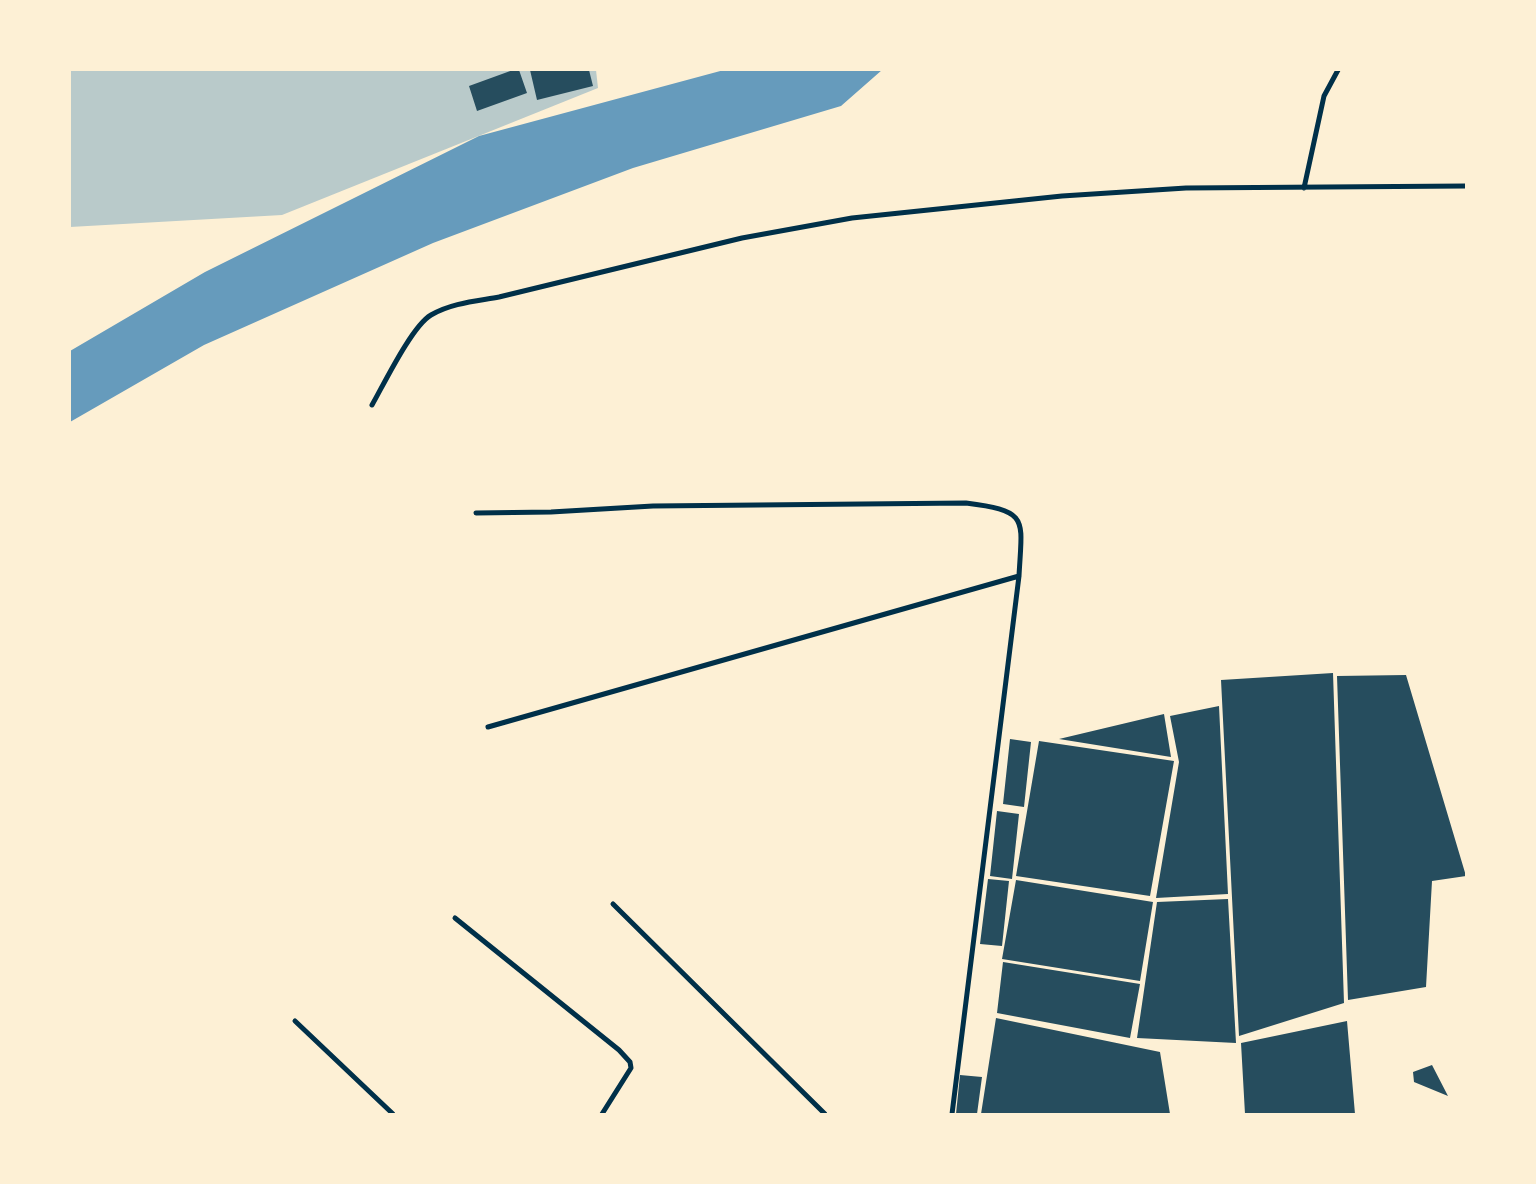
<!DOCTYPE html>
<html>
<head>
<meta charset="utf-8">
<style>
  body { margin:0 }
  #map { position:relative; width:1536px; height:1184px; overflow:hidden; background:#fdf0d5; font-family:"Golos Text",sans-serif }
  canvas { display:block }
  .frame { position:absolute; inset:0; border:71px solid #fdf0d5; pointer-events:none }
</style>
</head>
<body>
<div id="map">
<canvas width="1536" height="1184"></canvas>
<div class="frame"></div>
</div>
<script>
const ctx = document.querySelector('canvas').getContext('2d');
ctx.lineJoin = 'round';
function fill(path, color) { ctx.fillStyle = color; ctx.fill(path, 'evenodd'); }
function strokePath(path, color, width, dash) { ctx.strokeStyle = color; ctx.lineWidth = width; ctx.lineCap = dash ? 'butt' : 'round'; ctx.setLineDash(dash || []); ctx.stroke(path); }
const green = new Path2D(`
  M70 70H596L598 88 282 215 70 227Z`);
const water = new Path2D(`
  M724 70H882L841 106 633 168 433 243 204 345 70 422V351L205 272 479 136Z`);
const building = new Path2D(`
  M513 70H519L527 93 477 111 469 86Z
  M530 70H589L593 86 537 100Z
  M1333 673 1344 1003 1239 1036 1221 680Z
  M1406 675 1466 876 1432 881 1426 987 1348 1000 1337 676Z
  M1219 706 1228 894 1156 898 1179 762 1170 716Z
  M1164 714 1171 757 1059 739Z
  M1010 739 1031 742 1024 807 1003 804Z
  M1039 741 1174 761 1150 896 1016 876Z
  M997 811 1019 814 1012 879 990 876Z
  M988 879 1009 881 1002 946 980 944Z
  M1016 880 1153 902 1140 981 1002 959Z
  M1228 899 1236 1043 1137 1038 1157 902Z
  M1003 962 1140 984 1130 1038 997 1013Z
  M996 1018 1160 1052 1170 1114H981Z
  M1347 1021 1355 1114H1245L1241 1043Z
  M1432 1065 1448 1096 1414 1082 1413 1072Z
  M960 1075 982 1077 977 1114H956Z`);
const minor = new Path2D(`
  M1304 188 1324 96 1338 70
  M372 405C384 384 412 326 431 315 451 303 477 301 499 297L742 238 852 218 1062 196 1186 188 1466 186
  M476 513 551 512 653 506 966 503C1030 511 1022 518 1019 576L952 1114
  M488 727 1019 576
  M613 904 825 1114
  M455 918 619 1050 630 1062 631 1068 602 1114
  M295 1021 393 1114`);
fill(green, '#b9caca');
fill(water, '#669bbc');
fill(building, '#264d5e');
strokePath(minor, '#003049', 5);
</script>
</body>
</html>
